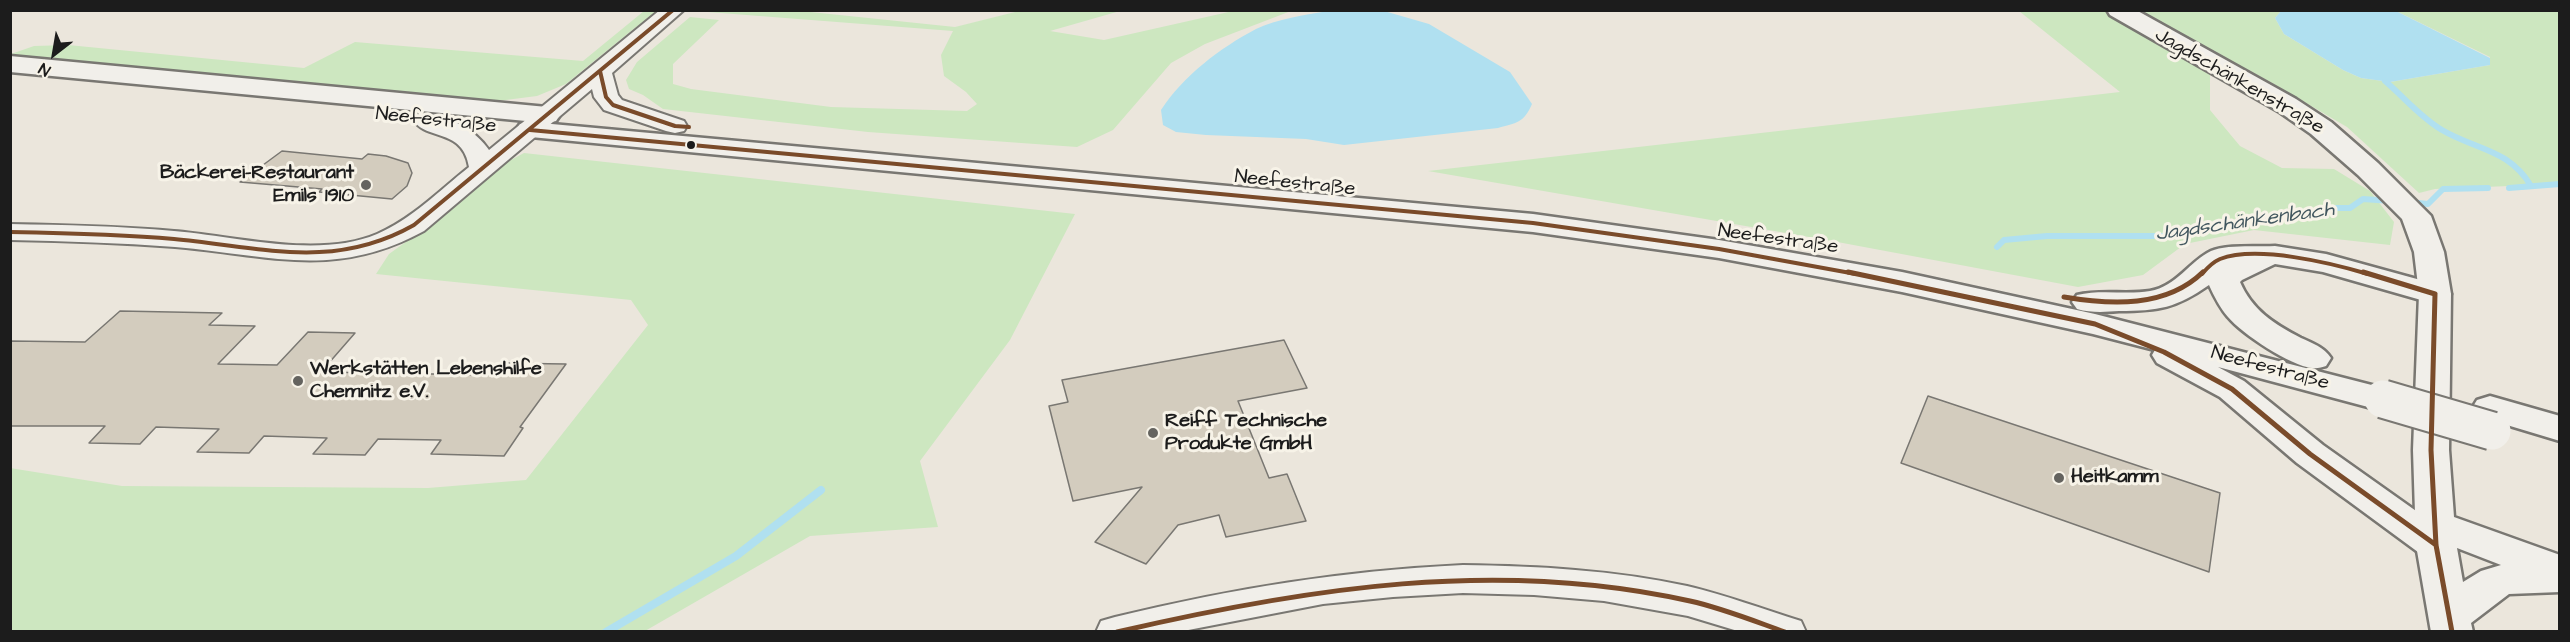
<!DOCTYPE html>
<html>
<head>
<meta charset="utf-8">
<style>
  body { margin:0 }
  #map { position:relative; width:2570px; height:642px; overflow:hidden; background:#ebe6dc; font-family:"Architects Daughter",sans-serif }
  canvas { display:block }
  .frame { position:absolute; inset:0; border:12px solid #1c1c1c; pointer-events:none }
  .north { position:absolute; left:24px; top:24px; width:60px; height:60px; -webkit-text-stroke:4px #f7f3e8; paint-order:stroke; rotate:211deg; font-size:16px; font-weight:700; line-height:24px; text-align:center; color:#1c1c1c }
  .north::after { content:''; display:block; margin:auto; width:21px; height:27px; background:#1c1c1c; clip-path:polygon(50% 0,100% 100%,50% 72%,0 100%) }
</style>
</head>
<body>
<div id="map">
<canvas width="2570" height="642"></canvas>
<div class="frame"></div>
<div class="north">N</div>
</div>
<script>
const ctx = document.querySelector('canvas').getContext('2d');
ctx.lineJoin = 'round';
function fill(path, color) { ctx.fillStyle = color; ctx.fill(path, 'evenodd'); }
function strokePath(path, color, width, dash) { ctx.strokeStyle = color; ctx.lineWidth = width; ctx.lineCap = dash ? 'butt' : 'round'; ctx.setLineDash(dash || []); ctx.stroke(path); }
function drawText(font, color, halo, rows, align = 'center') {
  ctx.font = font + ' "Architects Daughter",sans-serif'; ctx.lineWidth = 6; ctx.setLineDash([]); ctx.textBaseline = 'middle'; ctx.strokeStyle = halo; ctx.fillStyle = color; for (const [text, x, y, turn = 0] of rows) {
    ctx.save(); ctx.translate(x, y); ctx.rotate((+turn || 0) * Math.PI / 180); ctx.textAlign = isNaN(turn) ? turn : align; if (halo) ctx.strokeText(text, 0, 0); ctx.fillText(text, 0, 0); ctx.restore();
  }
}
const green = new Path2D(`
  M644 11H663L636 27 566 84 537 96 490 102 11 58V54L34 46 68 45 304 68 355 42 583 61Z
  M695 11H801L955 27 1019 11H1120L1050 31 1104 40 1233 11H1291L1205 44 1171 63 1113 130 1077 147 868 132 663 109 643 95 629 89 626 80 637 62 690 17 719 20 673 64V84L691 89 831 107 967 111 977 104 966 92 944 76 941 55 953 31Z
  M2019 11H2109L2210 69V110L2240 146 2282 168 2334 169 2370 191 2394 222 2390 245 2254 230 2185 244 2143 275 2078 287 1832 241 1428 171 2120 92Z
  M2139 11H2281L2275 18 2284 34 2343 70 2361 78 2390 82 2490 65V57L2396 11H2559V184L2435 189 2419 193 2347 127 2272 83Z
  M524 153 1075 214 1010 340 920 461 938 527 810 536 645 631H11L10 468 122 486 428 488 526 480 648 325 631 300 376 274 389 254 456 206 507 162Z`);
const water = new Path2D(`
  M1328 11H1384L1429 24 1510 72 1532 104C1524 123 1516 123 1498 128L1344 145 1306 139 1206 135 1176 132 1163 125 1161 110C1183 76 1220 48 1256 29 1277 19 1305 15 1328 11Z
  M2281 11H2396L2490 58V65L2390 82 2361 78 2343 70 2284 34 2275 18Z`);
const streamFar1 = new Path2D(`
  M2385 81C2404 97 2420 117 2442 130 2476 150 2509 149 2531 186
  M2509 188 2560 184
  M2409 202 2428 204 2443 189 2488 188
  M1997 247 2004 240 2047 236H2175L2337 208H2350L2363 199 2391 201`);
const stream = new Path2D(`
  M606 632 736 556 821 490`);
const building = new Path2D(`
  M282 151 362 159 368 154 386 156 408 163 412 173 407 186 392 199 319 192 322 189 240 182Z
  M120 311 222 313 209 325 255 326 218 364 277 365 308 332 355 333 321 372 489 375 498 363 566 364 520 427 523 428 504 456 431 454 441 440 378 439 365 455 313 454 327 438 264 436 249 453 197 452 219 429 156 427 140 444 89 443 105 426H10V341L85 342Z
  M1284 340 1307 388 1238 401 1269 478 1287 474 1306 521 1226 537 1219 515 1178 525 1146 564 1095 542 1142 487 1073 501 1049 406 1068 402 1062 380Z
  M1928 396 2220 493 2209 572 1901 463Z`);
const minor = new Path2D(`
  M660 10H684L612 73 618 95 622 100 684 121 687 126 684 131 675 133 666 131 604 110 594 97 592 89 424 231C334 280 269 255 175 247 120 243 65 241 10 240V224C65 225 120 226 174 231 236 236 318 259 377 234 412 219 440 190 469 167 463 128 427 141 413 120L416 115C441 109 476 130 489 150Z
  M1463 565C1538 566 1613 570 1687 586 1725 595 1763 609 1801 621L1806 632H1741L1688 616 1604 601 1534 595 1463 593 1393 597 1323 604 1178 632H1096L1101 621 1115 617C1234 588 1341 571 1463 565Z`);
const secondary = new Path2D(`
  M2107 10H2136L2296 99 2331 122 2378 163 2431 216 2444 252 2451 294 2449 450 2454 517 2560 555V592L2509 594 2471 623 2473 632H2431L2416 545 2413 450 2419 294 2414 252 2402 219 2358 175 2311 134 2278 111 2110 15ZM2457 548 2501 565 2481 571 2463 582Z`);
const primary = new Path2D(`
  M530 122 1533 214 1719 240 1902 272 2095 314 2395 391 2401 399 2395 407 2383 411 2218 367 2244 381 2323 445 2450 535 2456 545 2450 555 2436 560 2422 555 2297 463 2220 397 2157 363 2152 355 2155 350 2093 334 1902 292 1719 258 1533 232 520 136 516 130 520 124Z
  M2275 246 2326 254 2446 287 2451 294 2446 301 2435 304 2323 272 2275 264 2242 280 2240 282C2252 310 2274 324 2301 338 2312 343 2324 347 2331 358L2326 366C2322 367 2317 369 2312 368 2291 366 2242 334 2228 317 2220 308 2214 296 2209 285 2176 308 2159 311 2119 311 2105 312 2091 313 2077 309L2072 302 2077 295C2101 289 2126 295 2150 291 2176 287 2191 260 2211 251 2226 244 2258 247 2275 246Z
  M2490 396 2560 416V441L2477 416 2472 408 2477 400Z`);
const trunk = new Path2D(`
  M10 56 547 107 556 109 560 115 556 121 547 123 10 72Z`);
const primaryBridge = new Path2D(`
  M2383 399 2492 431`);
const bus1Far1 = new Path2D(`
  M600 71 606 97 613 105 675 126 689 127
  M530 130 1533 223 1719 249 1856 274
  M10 232C65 233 119 234 174 239 260 247 333 271 414 225L673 10
  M2202 274C2207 268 2213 262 2220 259 2257 245 2331 263 2368 274`);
const bus1 = new Path2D(`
  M1848 272 2095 324 2164 352 2232 389 2310 454 2436 545
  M2363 272 2435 294
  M2435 294 2431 450 2436 545 2452 632
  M2064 297C2111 305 2166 308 2203 272
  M1117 632C1306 588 1498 558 1690 601 1722 608 1754 621 1785 632`);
const markers = [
  [691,145,5,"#1c1c1c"],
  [366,185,6,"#64635f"],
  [298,381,6,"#64635f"],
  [1153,433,6,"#64635f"],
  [2059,478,6,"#64635f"]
];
const streetNames = [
  ["Jagdschänkenstraße",2239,82,30],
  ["Neefestraße",436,121,6],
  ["Neefestraße",1295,184,6],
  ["Neefestraße",1778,240,8],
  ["Neefestraße",2270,369,15]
];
const poiNames = [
  ["Bäckerei-Restaurant",354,174,"right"],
  ["Emils 1910",354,197,"right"],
  ["Werkstätten Lebenshilfe",310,370],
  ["Chemnitz e.V.",310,393],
  ["Reiff Technische",1165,422],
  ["Produkte GmbH",1165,445],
  ["Heitkamm",2071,478]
];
const waterNames = [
  ["Jagdschänkenbach",2245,223,-8]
];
fill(green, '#cde7c0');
fill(water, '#b0e0f0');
strokePath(streamFar1, '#b0e0f0', 6);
strokePath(stream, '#b0e0f0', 8);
fill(building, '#d3ccbe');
strokePath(building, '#797772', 1.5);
strokePath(minor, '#797772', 4);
strokePath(secondary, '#797772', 5);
strokePath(primary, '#797772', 5);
strokePath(trunk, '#797772', 5);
fill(minor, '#f1efea');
fill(secondary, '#f1efea');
fill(primary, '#f1efea');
fill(trunk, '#f1efea');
strokePath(primaryBridge, '#797772', 41, []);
strokePath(primaryBridge, '#f1efea', 37);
strokePath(bus1Far1, '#7a4b2a', 4);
strokePath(bus1, '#7a4b2a', 5);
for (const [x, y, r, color] of markers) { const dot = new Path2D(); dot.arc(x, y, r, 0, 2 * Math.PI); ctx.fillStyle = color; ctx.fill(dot); strokePath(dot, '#f7f3e8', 2); }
drawText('20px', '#1c1c1c', '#f7f3e8', streetNames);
drawText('bold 20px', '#1c1c1c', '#f7f3e8', poiNames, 'left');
drawText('italic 21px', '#41565e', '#f7f3e8', waterNames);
</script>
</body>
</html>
